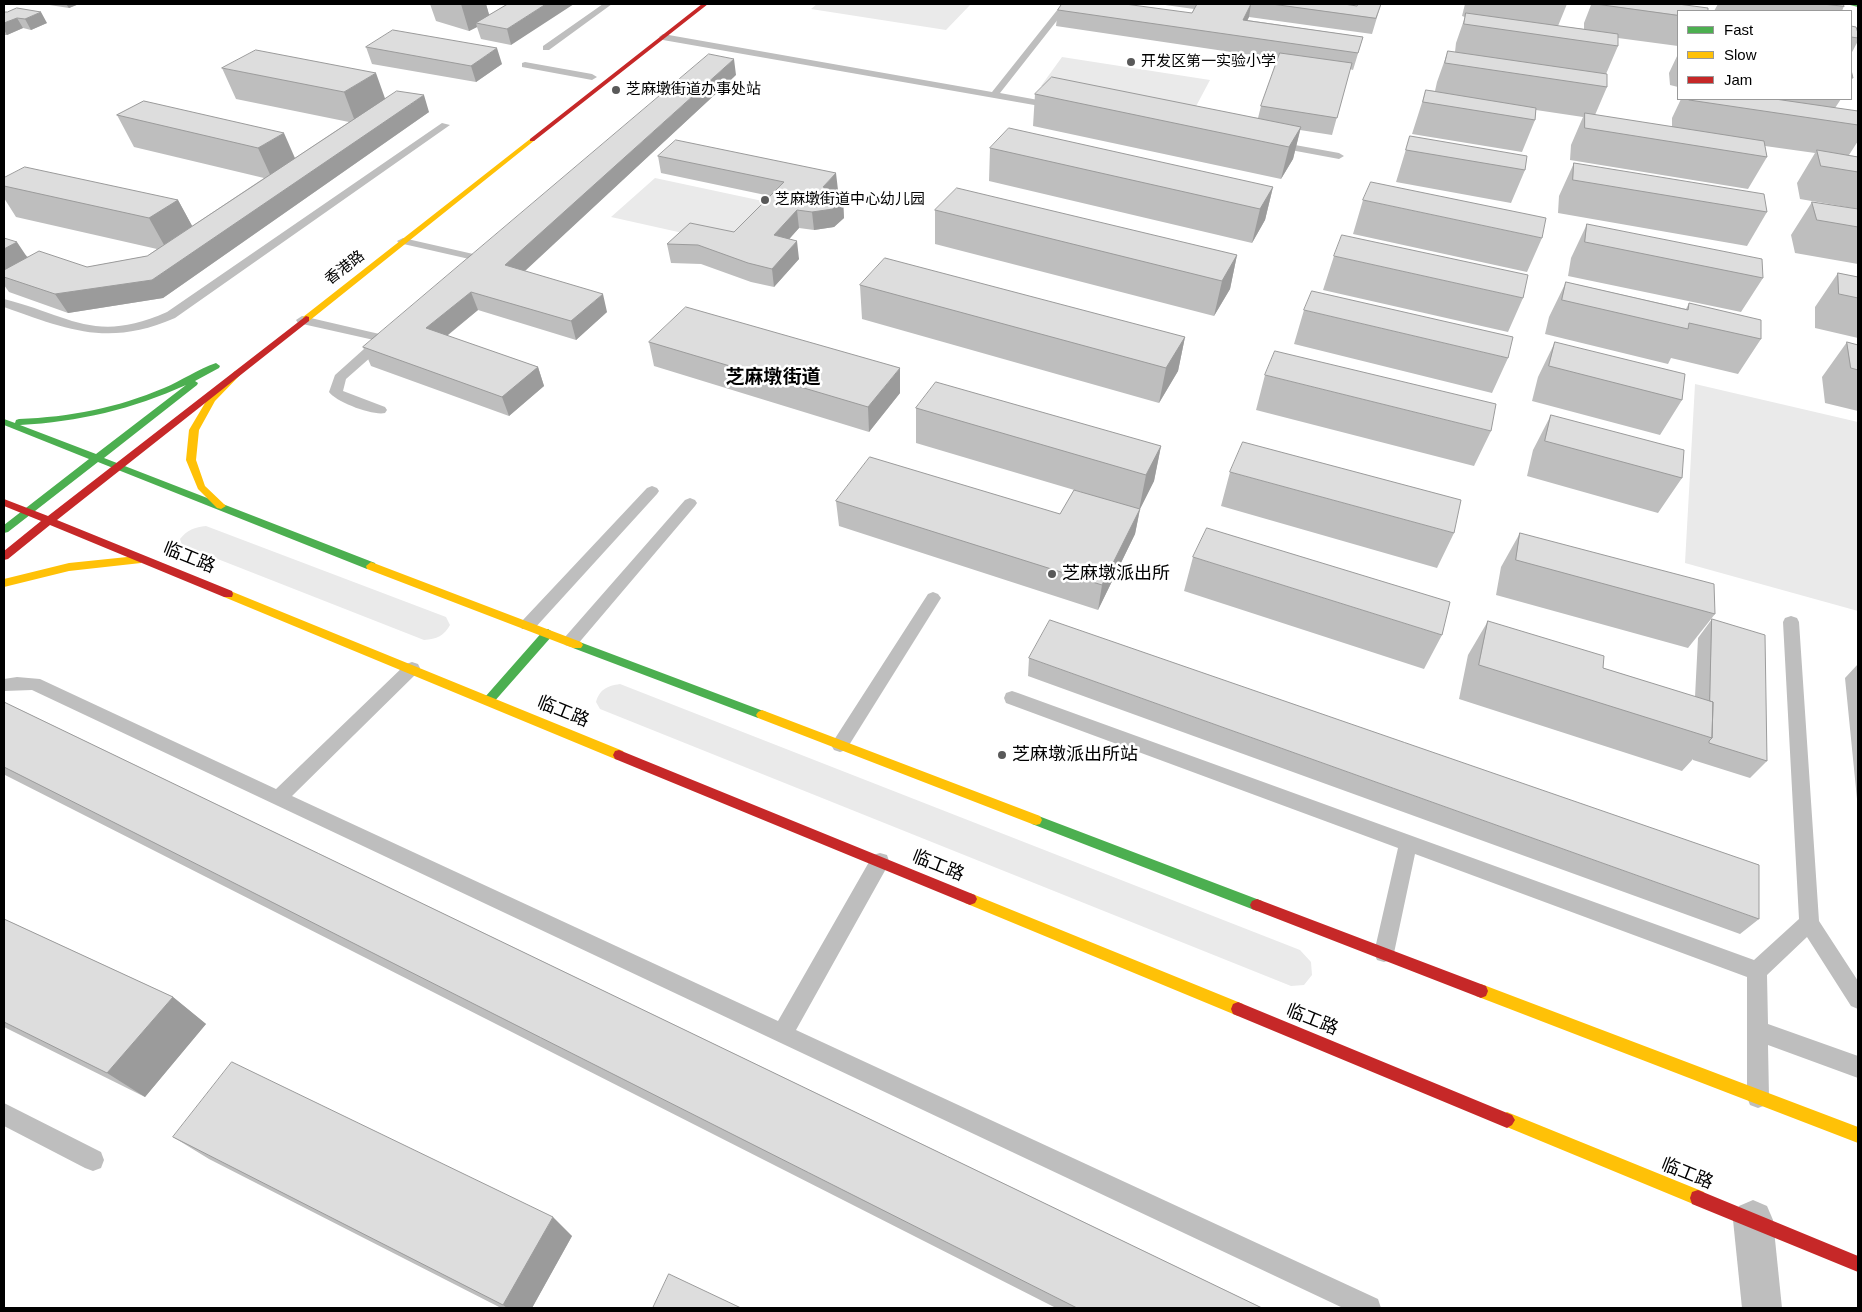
<!DOCTYPE html>
<html>
<head>
<meta charset="utf-8">
<style>
  body { margin:0 }
  #map { position:relative; width:1862px; height:1312px; overflow:hidden; background:#fff; font-family:Arial,sans-serif }
  canvas { display:block }
  .frame { position:absolute; inset:0; border:5px solid #000; pointer-events:none }
  .legend { position:absolute; left:1677px; top:10px; width:175px; height:90px; box-sizing:border-box; background:#fff; border:1px solid #999; margin:0; padding:6px 9px; list-style:none; font-size:15px; color:#000 }
  .legend li { display:flex; align-items:center; gap:10px; height:25px }
  .legend b { width:25px; border:1px solid #999 }
</style>
</head>
<body>
<div id="map">
<canvas width="1862" height="1312"></canvas>
<div class="frame"></div>
<ul class="legend">
<li><b style="height:6px;background:#4caf50"></b>Fast</li>
<li><b style="height:6px;background:#ffc107"></b>Slow</li>
<li><b style="height:6px;background:#c62828"></b>Jam</li>
</ul>
</div>
<script>
const ctx = document.querySelector('canvas').getContext('2d');
ctx.lineJoin = 'round';
function fill(path, color) { ctx.fillStyle = color; ctx.fill(path, 'evenodd'); }
function strokePath(path, color, width, dash) { ctx.strokeStyle = color; ctx.lineWidth = width; ctx.lineCap = dash ? 'butt' : 'round'; ctx.setLineDash(dash || []); ctx.stroke(path); }
function drawText(font, color, halo, rows, align = 'center') {
  ctx.font = font + ' Arial,"Noto Sans SC",sans-serif'; ctx.lineWidth = 5; ctx.setLineDash([]); ctx.textBaseline = 'middle'; ctx.strokeStyle = halo; ctx.fillStyle = color; for (const [text, x, y, turn = 0] of rows) {
    ctx.save(); ctx.translate(x, y); ctx.rotate((+turn || 0) * Math.PI / 180); ctx.textAlign = isNaN(turn) ? turn : align; if (halo) ctx.strokeText(text, 0, 0); ctx.fillText(text, 0, 0); ctx.restore();
  }
}
const green = new Path2D(`
  M817 4H971L946 30 811 9Z
  M1062 57 1210 80 1193 112 1041 86Z
  M655 178 772 203 732 244 611 217Z
  M1695 384 1858 422V611L1685 563Z
  M206 526 446 617 450 625C444 636 437 639 424 640L182 545 180 539C187 530 195 527 206 526Z
  M620 684 1300 950 1311 962 1312 975 1304 985 1291 986 600 709 596 702C600 689 607 686 620 684Z`);
const lane = new Path2D(`
  M603 4H612L549 50H543V46Z
  M1062 4H1070L1000 93 1060 104 1062 106 1057 109 663 40 659 37 663 34 992 92Z
  M525 62 592 74 597 77 592 80 522 67V63Z
  M442 123 450 125 175 318C108 347 69 330 4 307V299C71 316 95 344 167 312Z
  M1273 141 1339 153 1344 156 1339 159 1269 146V142Z
  M403 238 482 256 484 258 478 261 399 243 397 241Z
  M302 316 388 336 390 339 388 342 346 379 343 391 385 407 387 410 385 413C373 416 336 402 329 392L335 375 374 340 298 323 296 320Z
  M652 486 657 488 659 491 657 494 534 629H522L520 625 522 621 647 488Z
  M690 498 695 500 697 503 695 506 577 645 571 647 565 645 563 641 565 637 685 500Z
  M933 592 938 594 941 598 846 750 840 752 834 750 831 745 834 740 928 594Z
  M1791 616 1797 618 1799 622 1819 921 1858 981V1009L1851 1006 1807 937 1767 975 1768 1024 1858 1056V1078L1768 1045 1769 1097 1766 1105 1758 1108 1750 1105 1747 1097V977L1415 854 1394 953 1391 960 1384 962 1377 960 1374 953 1398 848 1006 703 1004 698 1006 693 1012 691 1018 693 1754 960 1799 919 1783 622 1785 618Z
  M412 662 418 664 420 668 418 672 292 796 778 1021 873 855 880 853 887 855 889 861 887 867 796 1030 1378 1299 1381 1308H1343L32 690 4 691V679L17 677 40 679 276 789 406 664Z
  M4 1103 101 1152 104 1160 101 1168 93 1171 85 1168 4 1126Z`);
const street = new Path2D(`
  M1753 1200 1767 1206 1773 1220 1782 1308H1742L1733 1220 1739 1206Z`);
const fast = new Path2D(`
  M1849 4H1858V7L1850 5Z
  M216 363 220 366 219 368 195 381 198 383 197 385 104 458 375 563 376 566 375 569H367L98 462 8 532 4 533V525L89 459 4 425V419L15 423 16 420 19 419C70 417 117 408 164 388 181 381 198 369 216 363ZM186 385 96 454 20 425C78 422 133 409 186 385Z
  M548 629 554 633 552 636 493 703H485L483 700 485 697 544 630Z
  M577 641 766 712 768 715 766 718H758L573 648 571 645 573 642Z
  M1036 815 1262 901 1264 905 1262 909 1257 911 1032 824 1030 820 1032 816Z`);
const slow = new Path2D(`
  M530 139 535 140 309 321H303V317Z
  M238 370 242 373 215 401 199 430 196 460 205 486 226 506 221 509 217 508 198 489 186 460 189 430 208 398 235 371Z
  M137 556 141 557 142 560 141 563 69 571 4 587V579L69 563Z
  M371 562 581 642 583 645 581 648H573L367 569 366 566Z
  M228 590 623 751 625 755 623 759 619 760 615 759 224 597 223 594 224 591Z
  M762 710 1040 816 1042 820 1040 824 1036 825 1032 824 758 718 756 715 758 712Z
  M970 893 1243 1004 1245 1009 1243 1014 1238 1016 965 903 963 899 965 895Z
  M1481 984 1858 1127V1143L1476 996 1474 991 1476 986Z
  M1507 1112 1704 1192 1706 1198 1704 1204 1698 1206 1502 1125 1499 1120 1502 1115Z`);
const jam = new Path2D(`
  M702 4H708L534 141H530V139Z
  M306 316 309 317V321L57 520 232 591 233 594 232 597H224L50 525 8 559 4 560V551L41 521 4 506V499L48 516Z
  M619 750 975 895 977 899 975 903 970 905 965 903 615 759 613 755 615 751Z
  M1257 899 1486 986 1488 991 1486 996 1481 998 1252 909 1250 905 1252 901Z
  M1238 1002 1512 1115 1515 1120 1512 1125 1507 1128 1233 1014 1231 1009 1233 1004Z
  M1698 1190 1858 1256V1272L1692 1204 1690 1198 1692 1192Z`);
const wall = new Path2D(`
  M43 4H79L69 8Z
  M430 4H486L489 15 508 4 511 45 481 39 477 27 469 31 436 21Z
  M1158 4H1344L1357 6 1381 4 1372 34 1249 17 1247 20 1363 37 1353 70 1350 69 1332 135 1300 130 1293 159 1281 179 1033 126 1035 94 1258 118 1261 106 1278 59 1056 26 1058 10 1192 13 1194 9Z
  M1465 4H1567L1558 26 1584 29V23L1591 5 1582 4H1686L1678 11V46L1618 38V46L1606 74 1607 87 1595 115 1672 127V118L1681 99H1841L1835 108 1858 111V141L1849 155 1858 157V209L1800 199 1797 183 1815 153 1765 146 1767 157 1748 189 1570 160 1571 145 1583 117 1536 110 1535 120 1522 152 1412 134 1426 90 1435 91 1437 82 1448 51 1455 52 1456 43 1465 17 1462 16Z
  M1718 4H1843L1844 6 1842 11H1714Z
  M4 10V12L47 23 31 30 23 28 7 35H4Z
  M1851 26 1858 33V41L1851 54Z
  M366 47 502 64 476 82 372 64Z
  M1678 54V87L1670 85 1669 73Z
  M222 68 385 99 429 112 163 298 68 313 9 292 4 285V238L28 257 87 267 147 256 157 249 16 217 4 198V178L178 200 192 226 264 178 134 147 117 115 144 101 295 158 349 122 236 99Z
  M736 75 524 271 607 312 576 340 478 310 447 336 538 367 544 386 509 416 371 366 363 347Z
  M1410 136 1525 170 1511 203 1396 182Z
  M990 148 1273 187 1265 220 1252 243 989 181Z
  M658 156 838 190 837 191 843 201 844 218 834 227 814 230 799 228 789 239 799 259 774 287 751 282 701 264 671 263 667 244 734 232 770 196 661 173Z
  M1574 163 1767 212 1747 246 1558 213 1559 196Z
  M1363 200 1542 238 1527 272 1353 234Z
  M1812 202 1858 209V264L1795 253 1791 235Z
  M935 210 1237 255 1230 289 1214 316 935 244Z
  M1587 224 1763 278 1741 312 1568 276 1571 258Z
  M1334 256 1523 298 1508 332 1323 290Z
  M1838 273 1858 277V338L1815 328V307Z
  M1566 282 1686 309 1689 303 1761 339 1738 374 1671 358 1668 364 1545 334 1549 317Z
  M860 285 1185 337 1178 371 1159 403 862 319Z
  M1304 310 1508 358 1492 393 1294 344Z
  M649 342 900 393 869 432 654 366Z
  M1555 342 1682 400 1660 435 1532 401 1538 377Z
  M1847 342 1858 345V411L1825 403 1822 377Z
  M1265 375 1491 431 1474 466 1256 410Z
  M916 408 1161 446 1154 481 1140 509 1135 534 1098 610 839 526 836 501 1060 514 1081 492 916 443Z
  M1551 415 1682 478 1658 513 1527 476 1533 450Z
  M1230 472 1454 533 1437 568 1221 506Z
  M1520 533 1715 614 1688 648 1496 595 1501 567Z
  M1193 557 1442 635 1424 669 1184 591Z
  M1712 619 1767 761 1750 778 1693 760V759L1682 771 1459 699 1468 655 1488 621 1603 668 1695 697 1698 638Z
  M1029 658 1759 919 1740 934 1028 676Z
  M1858 664V799H1857L1845 678Z
  M4 702 1262 1308H1056L5 775H4Z
  M4 919 173 997 206 1024 145 1097 4 1027Z
  M173 1137 572 1236 532 1308H501L209 1159Z`);
const shadedWall = new Path2D(`
  M66 4H79L69 8Z
  M461 4H486L491 21 476 23 477 27 469 31Z
  M546 4H574L511 45 507 29Z
  M1251 4 1249 17 1240 36 1243 20Z
  M41 12 47 23 31 30 25 19Z
  M17 18 23 28 7 35 4 30V23Z
  M497 48 502 64 476 82 471 66Z
  M734 59 736 75 511 284 505 265Z
  M376 73 387 104 356 124 344 92Z
  M424 95 429 112 163 298 68 313 55 294 152 280Z
  M1301 127 1293 159 1281 179 1289 147Z
  M284 133 298 165 273 181 258 148Z
  M836 173 838 190 825 205 823 187Z
  M1273 187 1265 220 1252 243 1260 209Z
  M178 200 196 233 168 252 149 218Z
  M843 201 844 218 834 227 814 230 812 212Z
  M797 210 799 228 776 254 774 235Z
  M797 241 799 259 774 287 772 269Z
  M17 242 29 260 4 274V249Z
  M1237 255 1230 289 1214 316 1222 281Z
  M471 292 478 310 433 347 426 328Z
  M603 294 607 312 576 340 571 321Z
  M1185 337 1178 371 1159 403 1166 368Z
  M538 367 544 386 509 416 502 397Z
  M900 368V393L869 432 868 407Z
  M1161 446 1154 481 1140 509 1135 534 1098 610 1102 585 1139 510 1146 475Z
  M173 997 206 1024 145 1097 107 1073Z
  M553 1217 572 1236 532 1308H507L503 1305Z`);
const building = new Path2D(`
  M508 4H546L507 29 476 23Z
  M1062 4H1125L1192 13 1197 4H1251L1243 20 1363 37 1358 53 1058 10Z
  M1272 4H1344L1357 6 1358 4H1381L1376 18Z
  M1596 4H1678L1708 8V11H1678V15Z
  M1823 4H1843L1844 6Z
  M17 8 41 12 25 19 17 18 4 23V12H7Z
  M1466 13 1618 34V46L1464 24Z
  M1851 26 1856 27 1858 33V38L1851 37Z
  M393 30 497 48 471 66 366 47Z
  M256 50 376 73 344 92 222 68Z
  M1448 51 1607 74V87L1445 63Z
  M1280 53 1352 63 1337 118 1261 106Z
  M709 54 734 59 505 265 603 294 571 321 471 292 426 328 538 367 502 397 363 347Z
  M1851 70 1853 78H1851Z
  M1052 77 1301 127 1289 147 1035 94Z
  M1426 90 1536 108 1535 120 1423 102Z
  M397 91 424 95 152 280 55 294 4 277V270L39 251 87 267 147 256Z
  M1689 99H1775L1858 111V125L1689 100Z
  M144 101 284 133 258 148 117 115Z
  M1585 113 1764 141 1767 157 1585 128Z
  M1009 128 1273 187 1260 209 990 148Z
  M1410 136 1527 156 1525 170 1406 150Z
  M676 140 836 173 823 187 838 192 843 201 833 209 812 212 797 210 774 235 797 241 772 269 748 263 698 245 667 244 690 223 734 232 784 182 658 156Z
  M1817 150 1858 157V172L1821 166Z
  M1574 163 1764 194 1767 212 1573 180Z
  M25 167 178 200 149 218 4 186V178Z
  M1371 182 1546 218 1542 238 1363 200Z
  M957 188 1237 255 1222 281 935 210Z
  M1812 202 1858 209V227L1817 220Z
  M1587 224 1762 259 1763 278 1585 242Z
  M1342 235 1528 275 1523 298 1334 256Z
  M4 238 17 242 4 249Z
  M885 258 1185 337 1166 368 860 285Z
  M1838 273 1858 277V298L1839 294Z
  M1566 282 1688 310 1689 303 1761 320V339L1689 323 1688 329 1562 300Z
  M1312 291 1513 337 1508 358 1304 310Z
  M686 307 900 368 868 407 649 342Z
  M1555 342 1685 374 1682 400 1549 366Z
  M1847 342 1858 345V370L1851 368Z
  M1275 351 1496 404 1491 431 1265 375Z
  M936 382 1161 446 1146 475 916 408Z
  M1551 415 1684 450 1682 478 1545 441Z
  M1243 442 1461 500 1454 533 1230 472Z
  M870 457 1060 514 1074 490 1140 509 1102 585 836 501Z
  M1207 528 1450 602 1442 635 1193 557Z
  M1520 533 1714 584 1715 614 1516 560Z
  M1712 619 1765 635 1767 761 1709 743V741L1712 738 1713 702 1710 701Z
  M1050 620 1759 865V919L1029 658Z
  M1488 621 1604 656 1603 668 1713 702 1712 738 1479 665Z
  M4 702 1262 1308H1077L4 767Z
  M4 919 173 997 107 1073 4 1022Z
  M232 1062 553 1217 503 1305 173 1137Z
  M669 1274 741 1308H653Z`);
const markers = [
  [1131,62,5,"#595959"],
  [616,90,5,"#595959"],
  [765,200,5,"#595959"],
  [1052,574,5,"#595959"],
  [1002,755,5,"#595959"]
];
const farPoinames = [
  ["开发区第一实验小学",1141,62],
  ["芝麻墩街道办事处站",626,90],
  ["芝麻墩街道中心幼儿园",775,200]
];
const farStreetnames = [
  ["香港路",345,268,-38]
];
const streetNames = [
  ["临工路",189,558,22],
  ["临工路",563,712,22],
  ["临工路",938,866,22],
  ["临工路",1312,1020,22],
  ["临工路",1687,1174,22]
];
const poiNames = [
  ["芝麻墩派出所",1062,574],
  ["芝麻墩派出所站",1012,755]
];
const farDistrictnames = [
  ["芝麻墩街道",773,378]
];
fill(green, '#eaeaea');
fill(lane, '#bebebe');
fill(street, '#bebebe');
fill(fast, '#4caf50');
fill(slow, '#ffc107');
fill(jam, '#c62828');
fill(wall, '#bebebe');
fill(shadedWall, '#9b9b9b');
fill(building, '#ddd');
strokePath(building, '#9b9b9b', 1);
for (const [x, y, r, color] of markers) { const dot = new Path2D(); dot.arc(x, y, r, 0, 2 * Math.PI); ctx.fillStyle = color; ctx.fill(dot); strokePath(dot, '#fff', 2); }
drawText('15px', '#000', '#fff', farPoinames, 'left');
drawText('15px', '#000', '#fff', farStreetnames);
drawText('18px', '#000', '#fff', streetNames);
drawText('18px', '#000', '#fff', poiNames, 'left');
drawText('bold 19px', '#000', '#fff', farDistrictnames);
</script>
</body>
</html>
